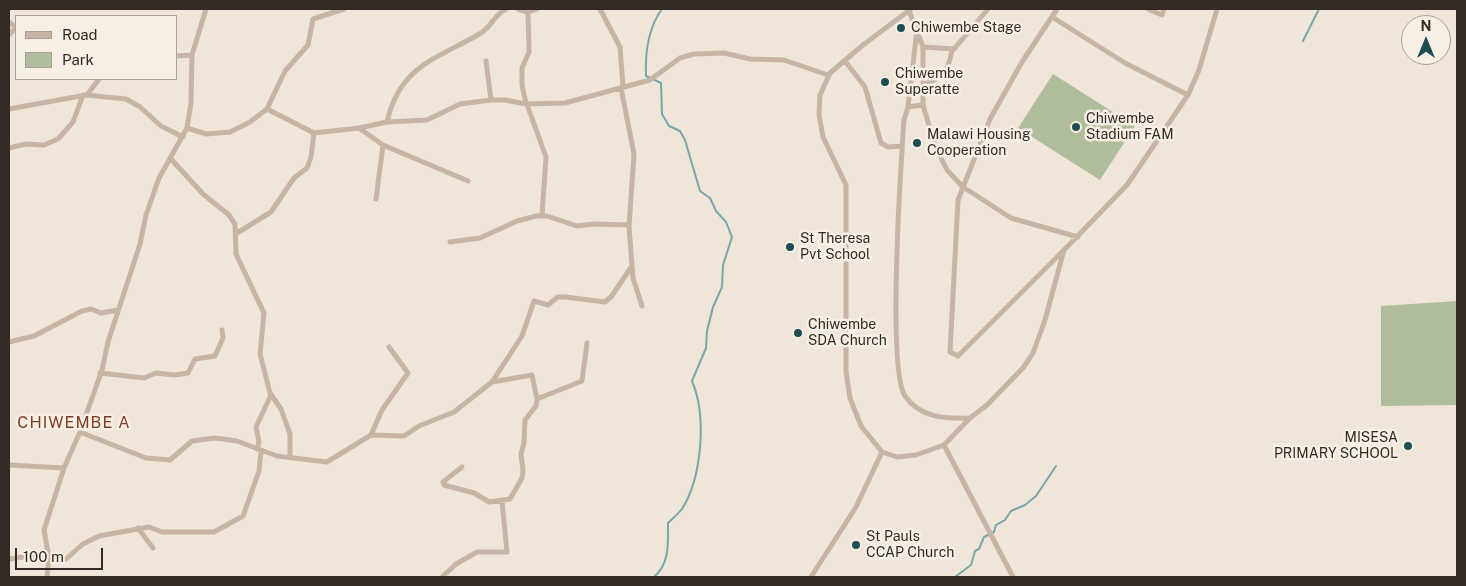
<!DOCTYPE html>
<html>
<head>
<meta charset="utf-8">
<style>
  body { margin:0 }
  #map { position:relative; width:1466px; height:586px; overflow:hidden; background:#efe5d8; font-family:"Public Sans",sans-serif }
  canvas { display:block }
  .frame { position:absolute; inset:0; border:10px solid #332a26; pointer-events:none }
  .legend { position:absolute; left:15px; top:15px; width:162px; height:65px; box-sizing:border-box; background:#f7efe4; border:1px solid #a9a098; margin:0; padding:6px 9px; list-style:none; font-size:15px; color:#332a26 }
  .legend li { display:flex; align-items:center; gap:10px; height:25px }
  .legend b { width:25px; border:1px solid #a9a098 }
  .north { position:absolute; left:1401px; top:15px; width:50px; height:50px; box-sizing:border-box; background:#f7efe4; border:1px solid #a9a098; border-radius:50%; rotate:0deg; font-size:14px; font-weight:700; line-height:20px; text-align:center; color:#332a26 }
  .north::after { content:''; display:block; margin:auto; width:18px; height:22px; background:#1e4d51; clip-path:polygon(50% 0,100% 100%,50% 72%,0 100%) }
  .scale { position:absolute; left:15px; top:548px; width:88px; height:22px; box-sizing:border-box; border:2px solid #332a26; border-top:0; padding-left:6px; font-size:15px; line-height:18px; white-space:nowrap; color:#332a26; -webkit-text-stroke:4px #f7efe4; paint-order:stroke }
</style>
</head>
<body>
<div id="map">
<canvas width="1466" height="586"></canvas>
<div class="frame"></div>
<ul class="legend">
<li><b style="height:6px;background:#c6b5a5"></b>Road</li>
<li><b style="height:14px;background:#b0bd9a"></b>Park</li>
</ul>
<div class="north">N</div>
<div class="scale">100 m</div>
</div>
<script>
const ctx = document.querySelector('canvas').getContext('2d');
ctx.lineJoin = 'round';
function fill(path, color) { ctx.fillStyle = color; ctx.fill(path, 'evenodd'); }
function strokePath(path, color, width, dash) { ctx.strokeStyle = color; ctx.lineWidth = width; ctx.lineCap = dash ? 'butt' : 'round'; ctx.setLineDash(dash || []); ctx.stroke(path); }
function drawText(font, color, halo, rows, align = 'center') {
  ctx.font = font + ' "Public Sans",sans-serif'; ctx.lineWidth = 5; ctx.setLineDash([]); ctx.textBaseline = 'middle'; ctx.strokeStyle = halo; ctx.fillStyle = color; for (const [text, x, y, turn = 0] of rows) {
    ctx.save(); ctx.translate(x, y); ctx.rotate((+turn || 0) * Math.PI / 180); ctx.textAlign = isNaN(turn) ? turn : align; if (halo) ctx.strokeText(text, 0, 0); ctx.fillText(text, 0, 0); ctx.restore();
  }
}
const green = new Path2D(`
  M1053 74 1135 126 1100 180 1018 128Z
  M1457 301V405L1381 406V306Z`);
const stream = new Path2D(`
  M1303 41 1319 9
  M654 577C670 564 668 542 668 523 672 519 678 514 682 509 702 477 707 416 692 381L706 348 707 331 713 307 722 287 723 265 732 237 726 222 716 211 710 198 700 191 685 140 680 131 669 126 662 114 661 83 646 76C645 52 648 28 662 9
  M955 577 971 565 975 551 979 549 984 537 994 532 996 525 1005 520 1011 511 1025 505 1036 496 1056 466`);
const street = new Path2D(`
  M518 9 528 12 537 9
  M600 9 620 47 623 87
  M911 9 863 45 830 73 820 95 819 115 823 137 846 185V372L850 398 861 426 882 452 897 457 916 455 944 445 970 418 987 405 1023 368 1033 353 1045 320 1064 250 1127 185 1188 95 1199 70 1217 9
  M1057 9 1022 62 990 119 958 200 950 352 958 356 1064 250
  M1148 9 1162 15 1164 9
  M909 11 923 47V105L935 146 947 170 963 187 1011 218 1078 237
  M528 12 529 52 522 68V85L525 99 546 157 542 215
  M1052 17 1125 63 1188 95
  M9 22 16 27
  M9 35 16 27
  M923 47 954 49 988 9
  M176 56 192 55
  M486 61 491 100
  M845 61 865 87 881 143 888 147 902 146
  M923 85C944 77 948 72 952 50
  M621 88 634 154 629 227 633 278 642 306
  M87 95 99 79
  M923 105 908 107 904 120C901 163 887 369 905 396 920 418 946 419 970 418
  M908 107 917 30
  M9 109 86 95 126 99 140 107 161 126 183 137
  M267 109 314 133 359 128 387 122 427 120 460 104 491 100H505L526 104 565 103 650 80 680 58 694 54 724 53 750 59 784 60 828 75
  M387 122C400 65 437 59 481 33 491 27 495 14 506 9
  M187 128 206 134 230 132 250 122 267 109 285 71 308 45 313 19 344 9
  M359 128 383 145 468 181
  M9 148 26 144 44 145 58 139 73 122 83 95
  M171 159 203 194 229 215 235 224 236 254 264 313 260 354 270 393 281 409 290 434V457
  M376 199 383 145
  M237 233 271 212 294 178 307 168 311 157 314 133
  M450 242 480 238 517 221 536 216H547L577 226 594 224 629 225
  M9 342 34 336 82 311 91 309 101 313 118 310
  M100 373 144 378 156 373 174 375 188 373 195 359 215 356 223 338 222 330
  M492 382 522 336 534 301 548 305 558 297H565L605 302 611 297 632 266
  M80 432 146 458 170 460 192 441 215 438 237 441 277 456 327 462 371 435 404 436 419 426 454 412 492 382 532 375 537 399
  M371 435 382 410 408 373 389 347
  M944 445 1013 577
  M257 449 259 442 256 427 271 395
  M9 465 64 468
  M462 467 443 482 444 485 474 493 489 502 510 499 522 478 523 470 521 454 524 443 525 420 536 406 537 399 582 381 587 343
  M138 528 153 548
  M9 559 23 557 66 559 83 544 99 536 149 527 162 532H214L243 516 259 471 261 451
  M47 577 49 558 44 530 64 468 80 432 102 370 108 342 140 244 146 215 159 178 187 128 191 103 192 55 206 9
  M442 577 456 564 477 552H507L502 501
  M811 577 856 507 882 452`);
const markers = [
  [901,28,5,"#1e4d51"],
  [885,82,5,"#1e4d51"],
  [1076,127,5,"#1e4d51"],
  [917,143,5,"#1e4d51"],
  [790,247,5,"#1e4d51"],
  [798,333,5,"#1e4d51"],
  [1408,446,5,"#1e4d51"],
  [856,545,5,"#1e4d51"]
];
const poiNames = [
  ["Chiwembe Stage",911,28],
  ["Chiwembe",895,74],
  ["Superatte",895,90],
  ["Chiwembe",1086,119],
  ["Stadium FAM",1086,135],
  ["Malawi Housing",927,135],
  ["Cooperation",927,151],
  ["St Theresa",800,239],
  ["Pvt School",800,255],
  ["Chiwembe",808,325],
  ["SDA Church",808,341],
  ["MISESA",1398,438,"right"],
  ["PRIMARY SCHOOL",1398,454,"right"],
  ["St Pauls",866,537],
  ["CCAP Church",866,553]
];
const quarterNames = [
  ["CHIWEMBE A",74,423]
];
fill(green, '#b0bd9a');
strokePath(stream, '#79a7aa', 2);
strokePath(street, '#c6b5a5', 5);
for (const [x, y, r, color] of markers) { const dot = new Path2D(); dot.arc(x, y, r, 0, 2 * Math.PI); ctx.fillStyle = color; ctx.fill(dot); strokePath(dot, '#f7efe4', 2); }
drawText('14px', '#332a26', '#f7efe4', poiNames, 'left');
ctx.letterSpacing = '1px';
drawText('16px', '#7d3b24', '#f7efe4', quarterNames);
ctx.letterSpacing = '0px';
</script>
</body>
</html>
